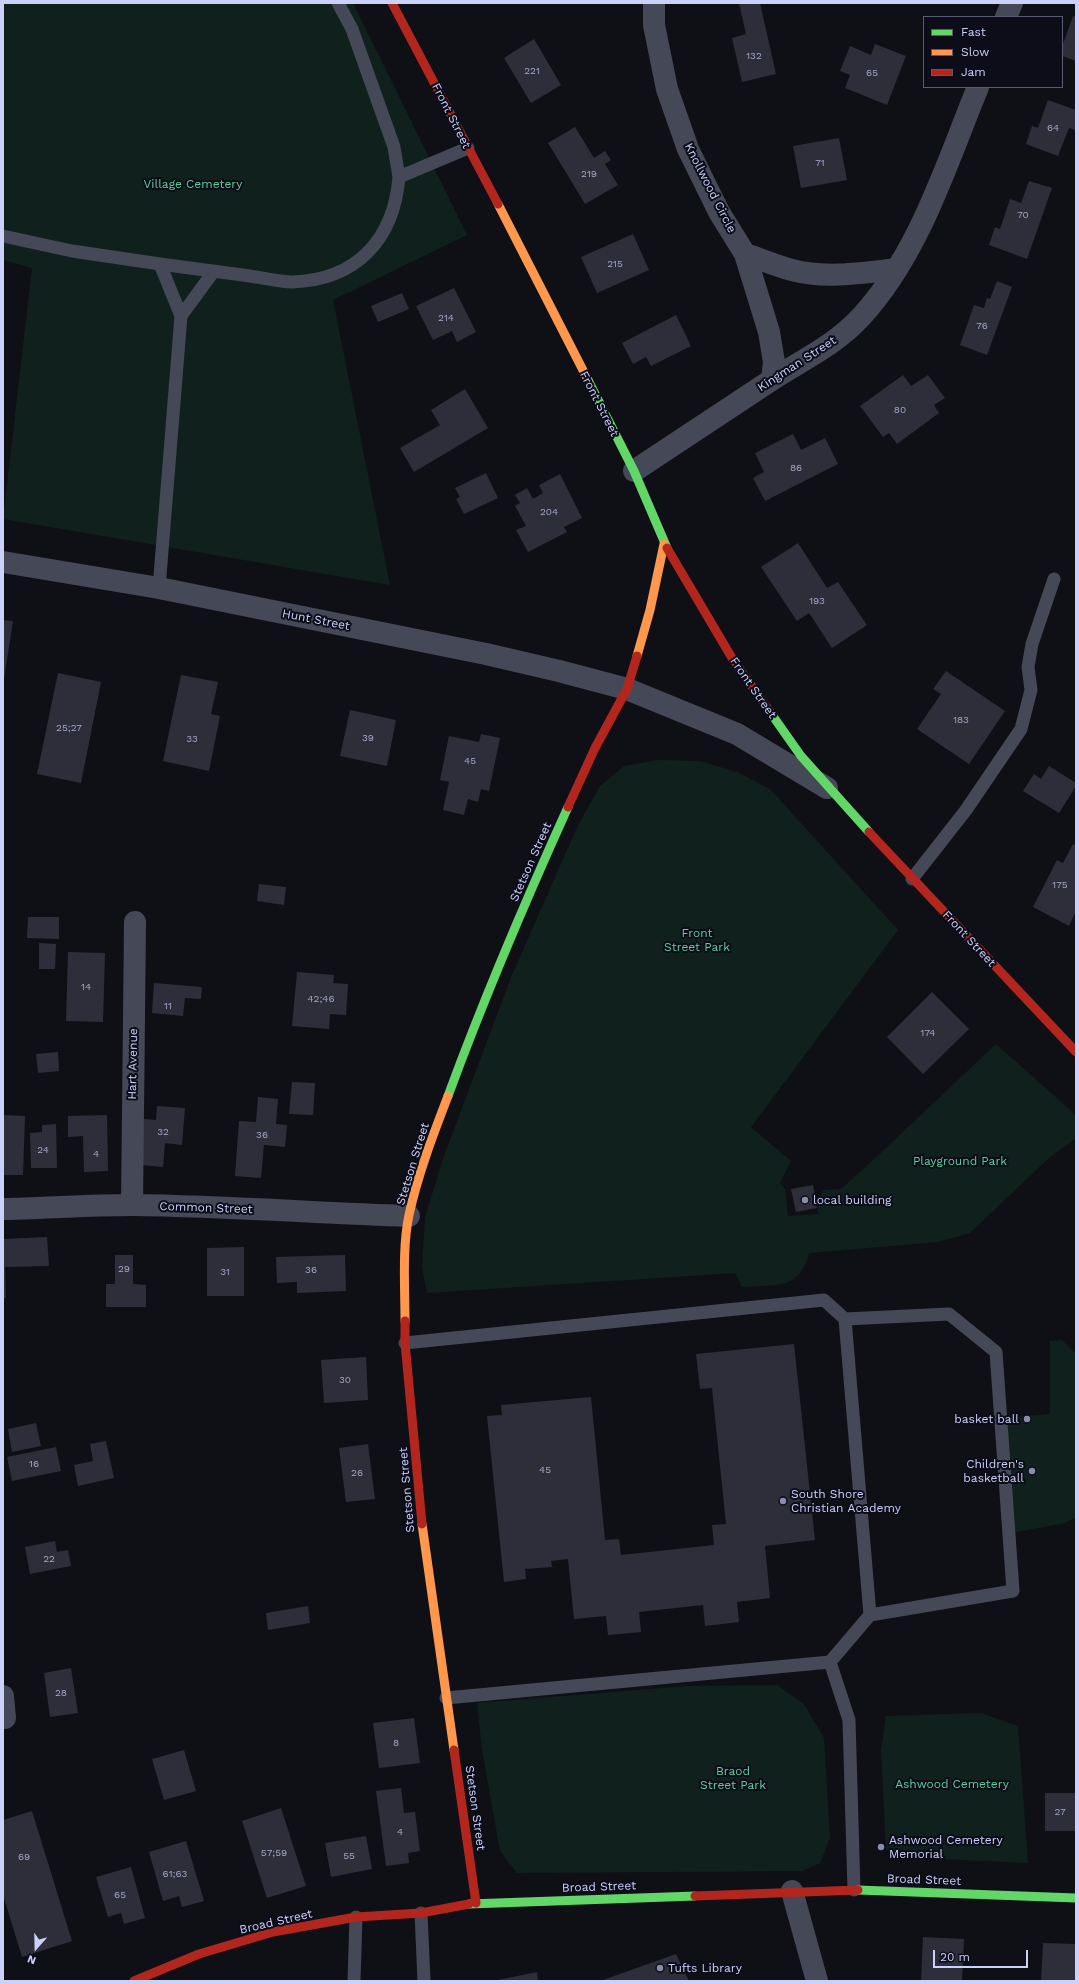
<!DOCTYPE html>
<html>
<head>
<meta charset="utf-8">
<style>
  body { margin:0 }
  #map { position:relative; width:1079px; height:1984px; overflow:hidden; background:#0f1016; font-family:"Work Sans",sans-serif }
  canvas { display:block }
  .frame { position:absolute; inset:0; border:4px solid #cbd1f9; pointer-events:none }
  .legend { position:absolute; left:923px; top:16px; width:140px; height:72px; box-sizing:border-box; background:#0c0d19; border:1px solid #585b73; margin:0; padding:5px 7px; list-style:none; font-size:12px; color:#cbd1f9 }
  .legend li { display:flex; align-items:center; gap:8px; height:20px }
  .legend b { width:20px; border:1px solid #585b73 }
  .north { position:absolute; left:16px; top:1928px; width:40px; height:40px; -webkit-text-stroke:3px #0c0d19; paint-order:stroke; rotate:200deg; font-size:11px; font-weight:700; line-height:16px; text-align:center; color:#cbd1f9 }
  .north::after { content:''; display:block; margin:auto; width:14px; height:18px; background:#cbd1f9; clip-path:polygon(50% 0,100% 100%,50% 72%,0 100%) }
  .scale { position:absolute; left:933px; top:1950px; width:95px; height:18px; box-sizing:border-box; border:2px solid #cbd1f9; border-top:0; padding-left:5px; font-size:12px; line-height:14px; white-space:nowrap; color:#cbd1f9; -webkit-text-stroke:3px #0c0d19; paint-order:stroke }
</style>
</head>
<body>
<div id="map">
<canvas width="1079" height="1984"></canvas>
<div class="frame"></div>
<ul class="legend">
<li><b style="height:5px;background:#63d668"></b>Fast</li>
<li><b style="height:5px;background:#ff974d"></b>Slow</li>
<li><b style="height:5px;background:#b3261e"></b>Jam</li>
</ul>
<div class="north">N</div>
<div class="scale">20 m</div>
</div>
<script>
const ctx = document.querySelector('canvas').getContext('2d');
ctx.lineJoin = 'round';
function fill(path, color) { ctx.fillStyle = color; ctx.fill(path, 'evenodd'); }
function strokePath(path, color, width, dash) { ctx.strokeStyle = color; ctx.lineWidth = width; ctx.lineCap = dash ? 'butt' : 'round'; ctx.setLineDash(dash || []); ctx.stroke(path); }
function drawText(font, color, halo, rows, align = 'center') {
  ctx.font = font + ' "Work Sans",sans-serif'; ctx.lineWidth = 4; ctx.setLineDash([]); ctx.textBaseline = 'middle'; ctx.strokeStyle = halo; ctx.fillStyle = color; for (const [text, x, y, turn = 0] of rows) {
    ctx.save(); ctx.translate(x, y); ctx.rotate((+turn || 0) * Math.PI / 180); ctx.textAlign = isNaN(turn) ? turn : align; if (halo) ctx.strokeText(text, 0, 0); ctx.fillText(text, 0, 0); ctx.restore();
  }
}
const green = new Path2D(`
  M3 3H353L467 235 333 300 390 585 3 519 32 268 3 260Z
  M658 760 700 761 737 772 770 789 898 930 751 1127 791 1161 780 1183 785 1189 788 1216 819 1214 817 1208 823 1190 841 1189 871 1162 996 1044 1076 1115V1138L1050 1157 970 1233 938 1242 809 1253C800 1291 775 1284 742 1287L735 1273 427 1293 422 1267 425 1217 443 1159 512 975 578 825 600 786 624 766Z
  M1062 1340 1076 1354V1517L1065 1523 1011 1533 1003 1418 1050 1414V1341Z
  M777 1685 804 1704 824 1738 830 1838 820 1863 802 1871 517 1873 500 1851 482 1750 477 1703 687 1686Z
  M981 1713 1018 1726 1028 1863 899 1857 886 1849 881 1750 886 1716Z`);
const building = new Path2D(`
  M739 3H760L776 74 742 82 732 38 746 34Z
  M1073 16 1076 17V61L1062 56V47Z
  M534 39 561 85 531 103 504 58Z
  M875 44 906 56 887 105 845 88 850 75 840 71 850 46 871 55Z
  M1048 100 1076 110 1075 130 1069 128 1058 156 1026 144 1032 126 1038 128Z
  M575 127 594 158 605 151 611 160 605 164 618 185 585 204 548 143Z
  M839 138 847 180 801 188 793 146Z
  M1029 181 1052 188 1027 259 989 245 995 227 1000 229 1010 199 1021 203Z
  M633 234 649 270 597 293 581 257Z
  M997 281 1012 287 987 355 960 345 974 305 984 308 987 298 990 299Z
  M454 288 476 332 457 342 452 331 433 340 416 306Z
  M402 293 409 309 378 322 371 306Z
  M676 315 691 346 651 366 646 357 633 364 622 343Z
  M903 375 911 386 928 375 945 398 934 405 939 413 897 444 889 433 883 437 860 406Z
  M465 389 488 428 414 472 400 448 440 425 431 410Z
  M793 434 801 450 825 438 838 464 765 501 753 478 764 472 755 453Z
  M486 473 498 498 464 514 456 499 460 497 455 488Z
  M560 474 582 518 564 527 567 532 528 552 516 530 526 526 515 506 520 503 515 495 527 488 533 499 543 493 539 485Z
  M798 543 827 588 838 582 867 625 832 648 809 613 797 621 761 567Z
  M3 620 13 621 4 679H3Z
  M946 671 1005 711 969 764 917 729 941 694 933 689Z
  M58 673 101 682 81 783 37 774Z
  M181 675 218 682 211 714 220 716 209 771 163 761Z
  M350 710 396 720 387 766 340 756Z
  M481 734 500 738 489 791 481 789 478 802 468 799 464 815 443 810 449 782 440 780 449 736 479 742Z
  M1049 766 1076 783V786L1059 813 1023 791 1034 774 1041 779Z
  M1073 844 1076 845V911L1069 926 1033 907 1057 860 1063 863Z
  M259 884 286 887 284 905 257 901Z
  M28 917H59V939L27 938Z
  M39 943 56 944 55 969H39Z
  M68 952 105 953 103 1022 66 1021Z
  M297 972 334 975 333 983 348 984 346 1015 330 1014 329 1029 292 1026Z
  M154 983 202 987 201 999 185 998 183 1016 152 1013Z
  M932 992 969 1029 923 1074 887 1037Z
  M58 1052 59 1071 38 1073 36 1054Z
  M292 1082 315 1083 313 1115 289 1114Z
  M258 1097 278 1099 276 1124 287 1125 285 1147 264 1145 261 1178 235 1176 239 1121 256 1122Z
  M157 1106 185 1108 182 1145 165 1143 163 1167 140 1165 144 1119 156 1120Z
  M3 1115 25 1116 23 1175H3Z
  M107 1115 108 1171 84 1172 83 1136 68 1137V1116Z
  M56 1124 57 1168H31L30 1133 42 1132V1125Z
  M813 1185 817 1208 796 1212 791 1189Z
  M47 1237 49 1266 5 1267 6 1298H3V1239Z
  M244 1247V1296H207V1248Z
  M115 1255H133V1284L146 1285V1307H106V1284H115Z
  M345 1255 346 1291 297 1293V1282L277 1283 276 1257Z
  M794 1344 815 1540 765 1546 770 1598 737 1602 739 1622 705 1626 703 1605 639 1612 641 1632 608 1635 606 1616 574 1619 568 1559 551 1561 552 1567 525 1569 526 1579 504 1582 487 1416 502 1415 501 1405 591 1397 605 1540 619 1539 621 1555 714 1545 712 1525 726 1524 712 1388 700 1389 696 1354Z
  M366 1357 368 1400 324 1403 321 1360Z
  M36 1423 41 1446 12 1452 8 1429Z
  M106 1441 114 1478 78 1486 74 1465 93 1461 90 1444Z
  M368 1444 375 1499 346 1502 339 1448Z
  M56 1447 61 1471 12 1481 7 1457Z
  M55 1541 57 1552 68 1550 71 1566 30 1574 25 1547Z
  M308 1606 310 1623 268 1630 266 1613Z
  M71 1668 78 1713 50 1717 44 1673Z
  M414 1718 420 1763 379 1768 373 1723Z
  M184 1750 196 1791 164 1800 152 1759Z
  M401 1788 404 1813 415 1812 420 1851 408 1853 409 1863 386 1866 376 1791Z
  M1045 1793H1076V1831H1045Z
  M281 1808 306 1886 267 1898 242 1821Z
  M32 1811 72 1941 22 1957 3 1895V1820Z
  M366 1836 372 1869 331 1877 325 1843Z
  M186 1841 204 1901 182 1907 179 1896 163 1901 149 1852Z
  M131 1867 145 1918 124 1924 121 1913 108 1917 96 1877Z
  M923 1937 964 1939 962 1981H921Z
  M1043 1943 1076 1944V1981H1041Z
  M676 1954 689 1981H600Z
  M537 1972 538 1981H498V1980Z`);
const lane = new Path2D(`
  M338 3 352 29 394 147 399 177
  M3 236 72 251 160 264
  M181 316 214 271
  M159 588 181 316 160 264C190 268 220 272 250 276 264 278 279 282 292 282 357 280 394 239 399 177L468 148
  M912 879 966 810 1021 729 1031 690 1028 667 1032 644 1054 579
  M845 1319 949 1314 996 1352 1013 1591 870 1615
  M405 1343 824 1300 845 1319 870 1615 830 1662 446 1698
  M830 1662 849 1720 854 1890
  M421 1913 424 1981
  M354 1981 356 1917`);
const street = new Path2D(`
  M654 3V25L667 89 688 149 719 212 745 254 769 332 774 362 772 380
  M1006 17 1012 3
  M745 254C761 259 776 266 792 270 825 279 863 273 897 269
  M634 471C679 441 724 411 770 381 802 360 834 346 861 317 919 254 946 165 978 87
  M3 562 159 588 486 654 559 671 627 689 737 734 827 788
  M132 1205 135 922
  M3 1209C46 1208 90 1205 133 1205 225 1206 317 1213 409 1216
  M3 1696 5 1718
  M792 1891 817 1981`);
const fast = new Path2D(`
  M588 380 634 471 667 548
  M770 712 801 756 869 832
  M448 1096C484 998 525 902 568 807
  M858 1890 1076 1898
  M469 1904 695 1896`);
const slow = new Path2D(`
  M498 204 588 380
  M637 656 650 610 664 544
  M405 1321C405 1287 402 1248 409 1215 418 1174 433 1135 448 1096
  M422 1524 454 1750`);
const jam = new Path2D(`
  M392 3 498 204
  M667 548 732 658 770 712
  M568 807 595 748 627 689 637 656
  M869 832 1076 1052
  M405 1321V1343L422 1524
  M454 1750 476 1903
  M695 1896 858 1890
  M134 1981 199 1954 273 1932 356 1917 421 1913 469 1904`);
const markers = [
  [805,1200,4,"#898daa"],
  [1027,1419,4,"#898daa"],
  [1032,1471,4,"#898daa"],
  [783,1501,4,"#898daa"],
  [881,1847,4,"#898daa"],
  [660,1968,4,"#898daa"]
];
const numberNames = [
  ["132",754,56],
  ["221",532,71],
  ["65",872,73],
  ["64",1053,128],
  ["71",820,163],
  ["219",589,174],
  ["70",1023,215],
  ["215",615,264],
  ["214",446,318],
  ["76",982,326],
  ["80",900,410],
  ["86",796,468],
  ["204",549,512],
  ["193",817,601],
  ["183",961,720],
  ["25;27",69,728],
  ["39",368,738],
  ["33",192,739],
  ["45",470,761],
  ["175",1060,885],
  ["14",86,987],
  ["42;46",321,999],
  ["11",168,1006],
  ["174",928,1033],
  ["32",163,1132],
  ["36",262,1135],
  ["24",43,1150],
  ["4",96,1154],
  ["29",124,1269],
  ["36",311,1270],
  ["31",225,1272],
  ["30",345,1380],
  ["16",34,1464],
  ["45",545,1470],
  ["26",357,1473],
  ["22",49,1559],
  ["28",61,1693],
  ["8",396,1743],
  ["27",1060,1812],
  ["4",400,1832],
  ["57;59",274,1853],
  ["55",349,1856],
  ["69",24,1857],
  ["61;63",175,1874],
  ["65",120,1895]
];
const streetNames = [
  ["Front Street",451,116,63],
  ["Knollwood Circle",710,188,63],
  ["Kingman Street",797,364,-33],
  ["Front Street",599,404,63],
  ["Hunt Street",316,620,11],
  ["Front Street",753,688,55],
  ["Stetson Street",531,862,-66],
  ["Front Street",969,939,47],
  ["Hart Avenue",133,1064,-89],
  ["Stetson Street",413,1164,-73],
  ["Common Street",206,1208,2],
  ["Stetson Street",407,1490,-95],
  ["Stetson Street",475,1808,82],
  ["Broad Street",924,1880,2],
  ["Broad Street",599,1887,-2],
  ["Broad Street",276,1922,-13]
];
const parkNames = [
  ["Village Cemetery",193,184],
  ["Front",697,933],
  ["Street Park",697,947],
  ["Playground Park",960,1161],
  ["Braod",733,1771],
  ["Street Park",733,1785],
  ["Ashwood Cemetery",952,1784]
];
const poiNames = [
  ["local building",813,1200],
  ["basket ball",1019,1419,"right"],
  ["Children's",1024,1464,"right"],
  ["basketball",1024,1478,"right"],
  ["South Shore",791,1494],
  ["Christian Academy",791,1508],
  ["Ashwood Cemetery",889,1840],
  ["Memorial",889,1854],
  ["Tufts Library",668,1968]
];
fill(green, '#10201c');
fill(building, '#2d2e39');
strokePath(lane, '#454856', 13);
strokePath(street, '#454856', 22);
strokePath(fast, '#63d668', 9);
strokePath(slow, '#ff974d', 9);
strokePath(jam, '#b3261e', 9);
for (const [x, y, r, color] of markers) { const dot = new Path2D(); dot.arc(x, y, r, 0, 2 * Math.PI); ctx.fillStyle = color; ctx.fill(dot); strokePath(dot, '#0c0d19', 1.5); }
drawText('10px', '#a4a8c9', null, numberNames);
drawText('12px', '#cbd1f9', '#0c0d19', streetNames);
drawText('12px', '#60cf99', '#0c0d19', parkNames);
drawText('12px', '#cbd1f9', '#0c0d19', poiNames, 'left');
</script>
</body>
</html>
